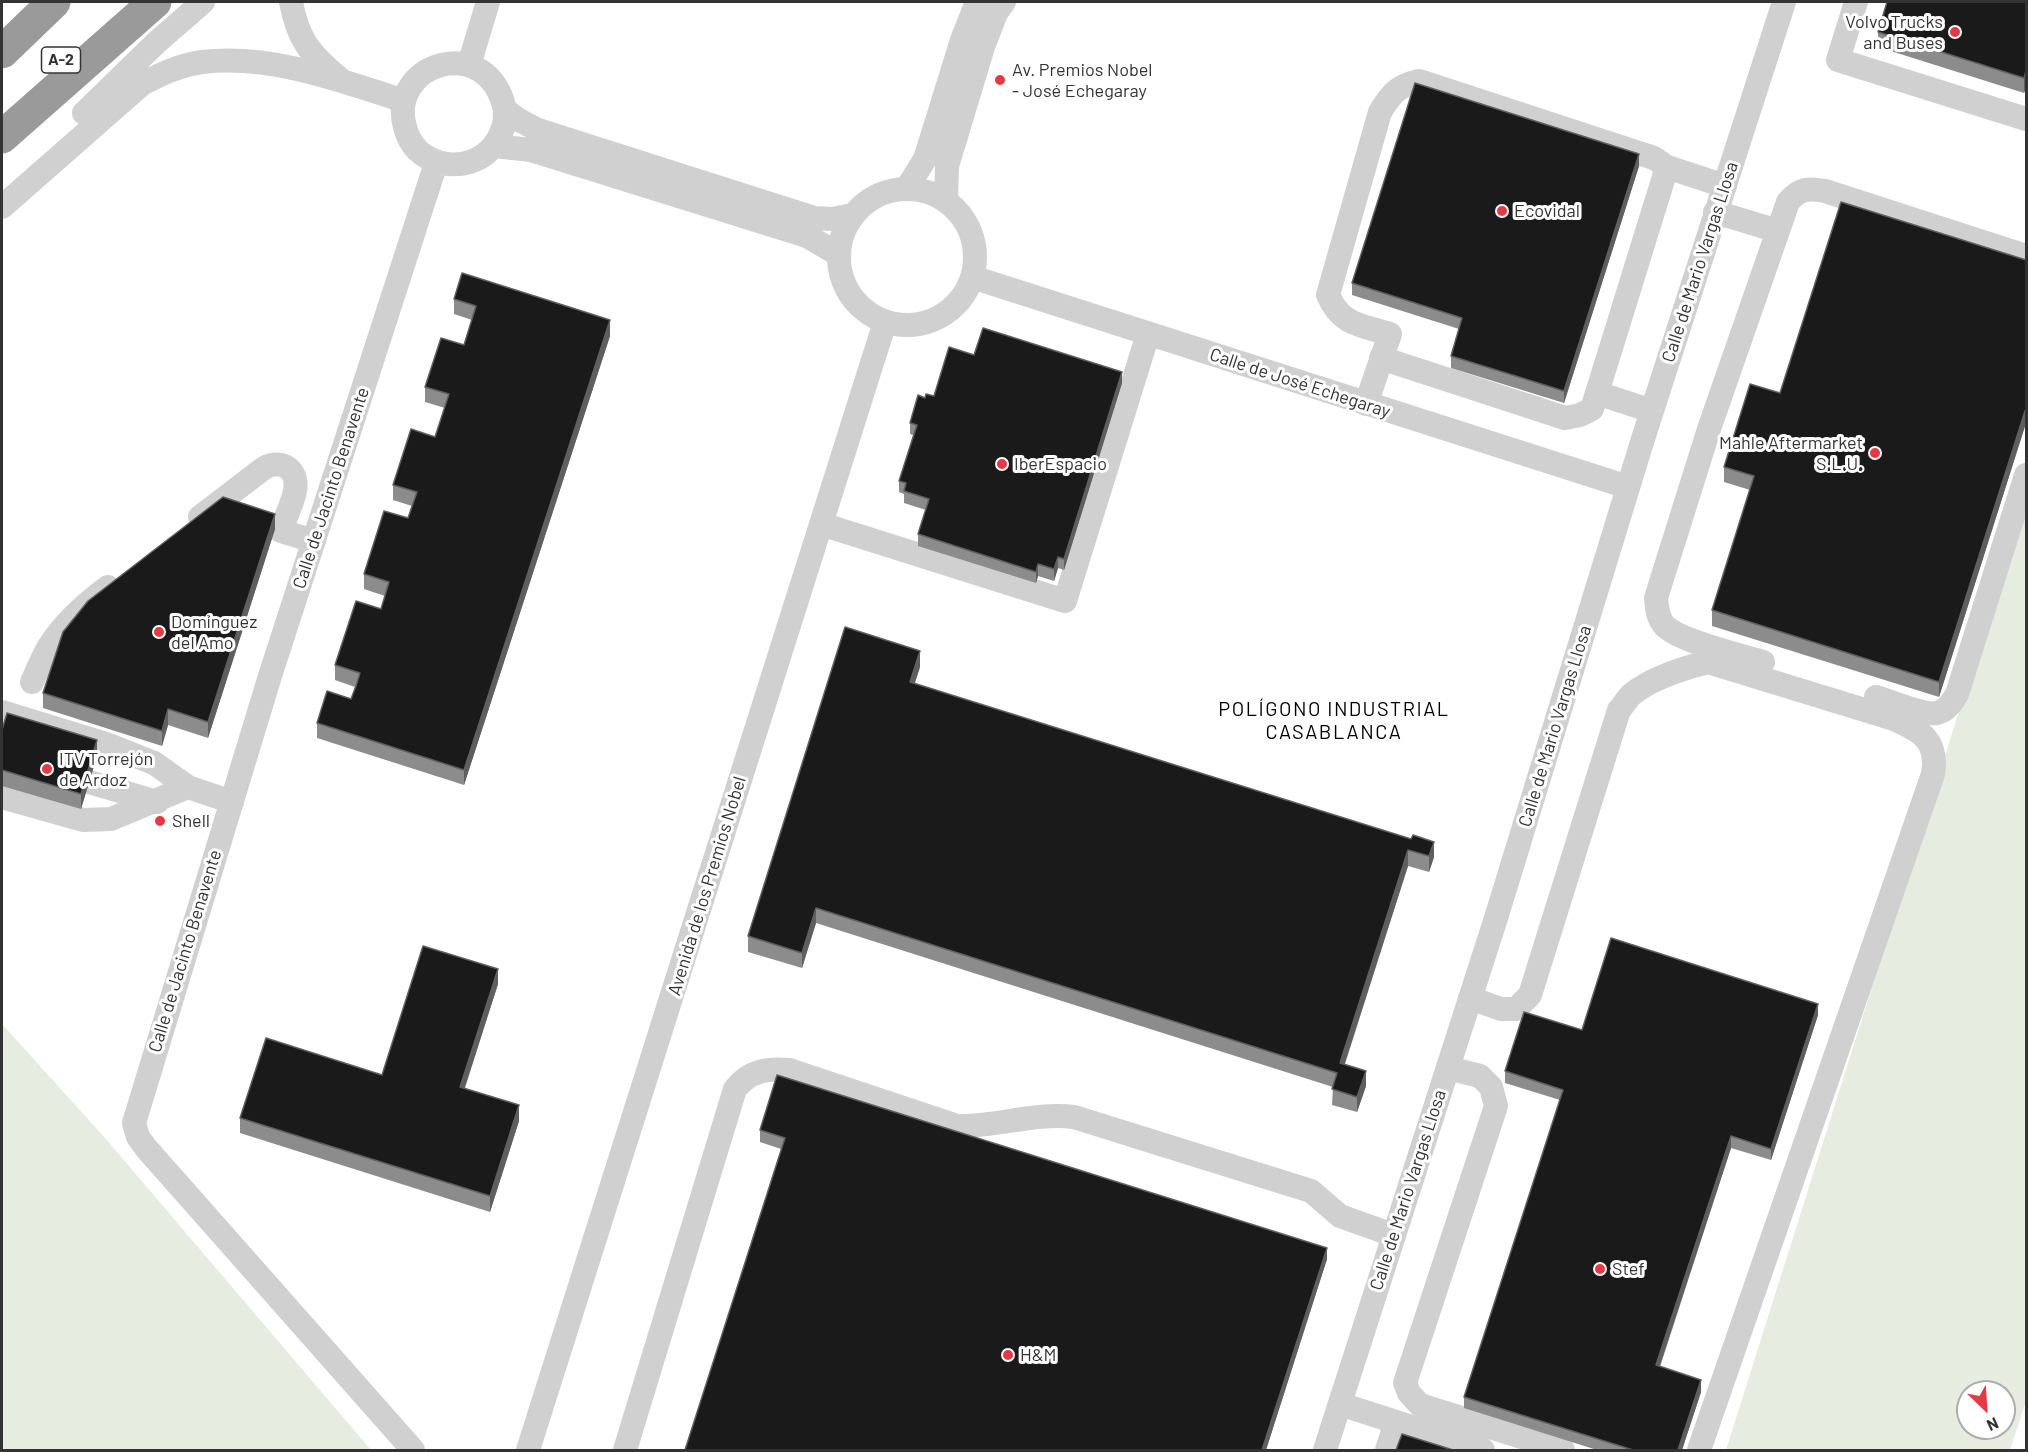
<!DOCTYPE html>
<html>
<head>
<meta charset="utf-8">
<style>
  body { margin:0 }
  #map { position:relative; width:2028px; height:1452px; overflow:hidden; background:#fff; font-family:Barlow,sans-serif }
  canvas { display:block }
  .frame { position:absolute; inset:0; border:3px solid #333; pointer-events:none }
  .north { position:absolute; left:1956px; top:1380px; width:60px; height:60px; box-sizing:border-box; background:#fff; border:2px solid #adadad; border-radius:50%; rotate:155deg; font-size:16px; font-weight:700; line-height:24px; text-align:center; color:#333 }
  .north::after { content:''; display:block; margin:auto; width:21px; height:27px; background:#e63946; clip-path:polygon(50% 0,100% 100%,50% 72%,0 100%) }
</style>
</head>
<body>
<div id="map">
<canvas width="2028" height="1452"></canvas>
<div class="frame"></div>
<div class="north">N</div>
</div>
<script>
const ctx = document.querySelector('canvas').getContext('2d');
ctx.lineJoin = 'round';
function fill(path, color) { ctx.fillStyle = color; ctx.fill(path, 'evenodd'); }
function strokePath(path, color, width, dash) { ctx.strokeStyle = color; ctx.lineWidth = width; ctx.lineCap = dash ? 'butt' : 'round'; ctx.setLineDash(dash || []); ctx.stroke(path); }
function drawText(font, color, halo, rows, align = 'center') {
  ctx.font = font + ' Barlow,sans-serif'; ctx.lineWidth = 6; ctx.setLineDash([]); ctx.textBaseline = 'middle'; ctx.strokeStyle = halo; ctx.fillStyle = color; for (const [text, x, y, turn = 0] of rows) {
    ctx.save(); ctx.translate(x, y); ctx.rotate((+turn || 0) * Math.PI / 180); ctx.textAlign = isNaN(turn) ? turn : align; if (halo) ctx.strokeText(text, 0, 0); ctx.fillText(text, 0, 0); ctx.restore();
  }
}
const green = new Path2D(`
  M2026 499V1401L2010 1450H1726ZM1968 1392H2004V1428H1968Z
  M2 1024 105 1138 371 1450H2Z`);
const minor = new Path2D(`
  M291 2C298 40 310 54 340 79
  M1856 2 1838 60 2026 119
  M469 65 488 2
  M505 110C505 116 505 123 503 128 492 162 455 174 425 156 414 149 408 139 405 127 387 63 488 31 505 110L519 120 538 130 814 218 833 219 852 215
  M84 113 157 42 203 2
  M495 146 531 150 807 236 838 254
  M907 188 925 159 962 40 977 2
  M839 257a68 68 0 1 1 136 0a68 68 0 1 1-136 0Z
  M946 200 947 166 983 47 996 13 1004 2
  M2 207 142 84C161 74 180 65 202 62 270 54 340 80 404 101
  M1715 212 1778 231
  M972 277 1628 487
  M1381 358 1565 418 1580 415 1592 409 1597 393
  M1366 404 1390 334C1360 325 1341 325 1328 295L1380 112C1391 94 1397 86 1419 81L1654 158 1667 167
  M1652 411 1597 393 1667 167 1725 186
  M200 517 264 468C282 458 299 470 295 491 292 505 285 518 281 531L314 541
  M821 524 1065 601 1148 334
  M1763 662C1740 655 1678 641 1664 625 1657 617 1657 607 1656 598L1709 429 1788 202C1800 188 1808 188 1825 191L2026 256
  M32 682C37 671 42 659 48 648 63 624 85 604 108 587
  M1876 697C1889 701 1925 716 1937 713 1947 711 1952 702 1957 694L2026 475
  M2 712 106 744 154 763 188 787 232 802
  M89 782 157 802
  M2 797 83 820 111 819 188 787
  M1470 998 1501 1009H1516L1530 995 1619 710C1623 706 1627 699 1631 695 1650 679 1684 668 1708 662L1894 719C1923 732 1938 741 1933 774L1699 1450
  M1448 1068 1480 1076 1491 1087 1496 1106 1405 1383 1409 1393 1420 1405 1563 1450
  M1340 1404 1483 1450
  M413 1450 146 1148 138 1137 134 1123 270 676 436 163
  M528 1450 885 322
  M625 1450 735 1089C749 1071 767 1068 789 1070L957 1126C996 1127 1035 1112 1074 1117L1311 1191 1340 1216 1393 1235
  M1325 1450 1496 918 1642 442 1784 2
  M1387 1450 1396 1422`);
const highway = new Path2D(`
  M2 52 54 2
  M2 137 155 2`);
const wall = new Path2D(`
  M2026 2V87L2024 93 1878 47V32Z
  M1639 166 1564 403 1451 368V356L1459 329 1352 295V283Z
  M2026 260V423L1939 697 1712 626V610L1750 490 1724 482V467L1780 393Z
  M454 299 610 336 464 785 317 738V723L351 699 355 687 335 680V665L381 609 385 596 364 589V574L408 518 412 506 393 500V485L435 437 445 408 425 402V387L464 345 472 320 454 314Z
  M974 355 1122 383 1064 570 1058 568 1054 581 1038 576 1036 583 918 546V534L926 510 904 503V494L899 492V481L913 435 910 434V423L925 398 934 396Z
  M275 529 208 738 168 725 162 746 43 708V693Z
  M920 667 915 683 1434 857 1429 872 1408 866 1345 1064 1366 1086 1357 1112 1332 1105 1333 1087 816 923 802 968 748 952V936Z
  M2 730 97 756 81 809 2 786Z
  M498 984 465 1088 519 1121 490 1212 240 1133V1118L382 1075Z
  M1818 1015 1771 1160 1731 1148 1660 1367 1701 1392 1682 1450H1597L1464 1408V1397L1560 1100 1505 1083V1071Z
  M760 1130 1327 1259 1266 1450H685L781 1149 760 1142Z`);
const shadedWall = new Path2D(`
  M2026 71V87L2024 93V78Z
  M1639 154V166L1564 403V391Z
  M610 320V336L464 785V770Z
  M1122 372V383L1064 570V559Z
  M2026 408V423L1939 697V682Z
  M275 514V529L208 738V722Z
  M1058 557V568L1054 581V569Z
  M1038 564V576L1036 583V572Z
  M920 651V667L910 697V682Z
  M168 709V725L162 746V731Z
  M97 740V756L81 809V794Z
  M1434 842V857L1429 872V856Z
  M1408 850V866L1340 1078V1063Z
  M816 908V923L802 968V953Z
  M498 969V984L460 1102V1087Z
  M1818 1004V1015L1771 1160V1149Z
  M1366 1071V1086L1357 1112V1097Z
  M519 1105V1121L490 1212V1196Z
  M1731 1136V1148L1656 1377V1365Z
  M1327 1248V1259L1266 1450H1262Z
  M1701 1380V1392L1682 1450H1678Z`);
const building = new Path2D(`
  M1887 2H2026V71L2024 78 1878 32Z
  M1415 83 1639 154 1564 391 1451 356 1462 318 1352 283Z
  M1841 202 2026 260V408L1939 682 1712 610 1754 476 1724 467 1750 384 1780 393Z
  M462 273 610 320 464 770 317 723 327 691 351 699 356 686 360 673 335 665 356 601 381 609 389 582 364 574 384 511 408 518 417 492 393 485 411 429 435 437 449 394 425 387 441 338 464 345 476 306 454 299Z
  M983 328 1122 372 1064 559 1058 557 1054 569 1038 564 1036 572 918 534 929 499 904 491 906 483 899 481 917 425 910 423 918 395 925 398 926 394 934 396 949 347 974 355Z
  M223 497 275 514 208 722 168 709 162 731 43 693 63 632 88 601Z
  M845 627 920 651 910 682 1411 839 1413 835 1434 842 1429 856 1408 850 1340 1063 1366 1071 1357 1097 1332 1089 1337 1073 816 908 802 953 748 936Z
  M7 713 97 740 81 794 2 770V730Z
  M1611 938 1818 1004 1771 1149 1731 1136 1656 1365 1701 1380 1678 1450H1633L1464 1397 1563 1090 1505 1071 1524 1012 1582 1030Z
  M423 946 498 969 460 1087 519 1105 490 1196 240 1118 266 1038 382 1075Z
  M777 1075 1327 1248 1262 1450H685L785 1138 760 1130Z
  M1402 1434 1453 1450H1396Z`);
const markers = [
  [1955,32,6,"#e63946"],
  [1000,80,6,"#e63946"],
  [1502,211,6,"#e63946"],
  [1875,453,6,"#e63946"],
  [1002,464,6,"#e63946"],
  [159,632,6,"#e63946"],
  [47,769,6,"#e63946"],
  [160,821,6,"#e63946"],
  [1600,1269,6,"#e63946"],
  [1008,1355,6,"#e63946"]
];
const shields = [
  [61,60,39]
];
const shieldNames = [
  ["A-2",61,60]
];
const poiNames = [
  ["Volvo Trucks",1943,22,"right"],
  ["and Buses",1943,43,"right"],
  ["Av. Premios Nobel",1012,70],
  ["- José Echegaray",1012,91],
  ["Ecovidal",1514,211],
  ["Mahle Aftermarket",1863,443,"right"],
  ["S.L.U.",1863,464,"right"],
  ["IberEspacio",1014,464],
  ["Domínguez",171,622],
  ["del Amo",171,643],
  ["ITV Torrejón",59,759],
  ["de Ardoz",59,780],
  ["Shell",172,821],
  ["Stef",1612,1269],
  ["H&M",1020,1355]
];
const streetNames = [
  ["Calle de Mario Vargas Llosa",1700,262,-72],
  ["Calle de José Echegaray",1300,383,18],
  ["Calle de Jacinto Benavente",331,488,-72],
  ["Calle de Mario Vargas Llosa",1555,726,-73],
  ["Avenida de los Premios Nobel",707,886,-73],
  ["Calle de Jacinto Benavente",185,951,-73],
  ["Calle de Mario Vargas Llosa",1408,1190,-72]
];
const neighbourhoodNames = [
  ["POLÍGONO INDUSTRIAL",1334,709],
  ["CASABLANCA",1334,732]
];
fill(green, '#e6ecdf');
strokePath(minor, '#d0d0d0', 24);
strokePath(highway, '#9a9a9a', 33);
fill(wall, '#8c8c8c');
fill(shadedWall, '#5f5f5f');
fill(building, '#1a1a1a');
strokePath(building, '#5f5f5f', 1.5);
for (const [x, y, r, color] of markers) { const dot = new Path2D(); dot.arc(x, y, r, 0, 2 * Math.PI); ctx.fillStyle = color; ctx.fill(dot); strokePath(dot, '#fff', 2); }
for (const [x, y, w] of shields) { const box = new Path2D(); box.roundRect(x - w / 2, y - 13, w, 26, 4.5); ctx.fillStyle = '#fff'; ctx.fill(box); strokePath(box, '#333', 1.5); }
drawText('bold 16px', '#333', null, shieldNames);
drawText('18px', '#333', '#fff', poiNames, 'left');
drawText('18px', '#333', '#fff', streetNames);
ctx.letterSpacing = '1.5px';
drawText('20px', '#000', '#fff', neighbourhoodNames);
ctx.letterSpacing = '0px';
</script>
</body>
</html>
